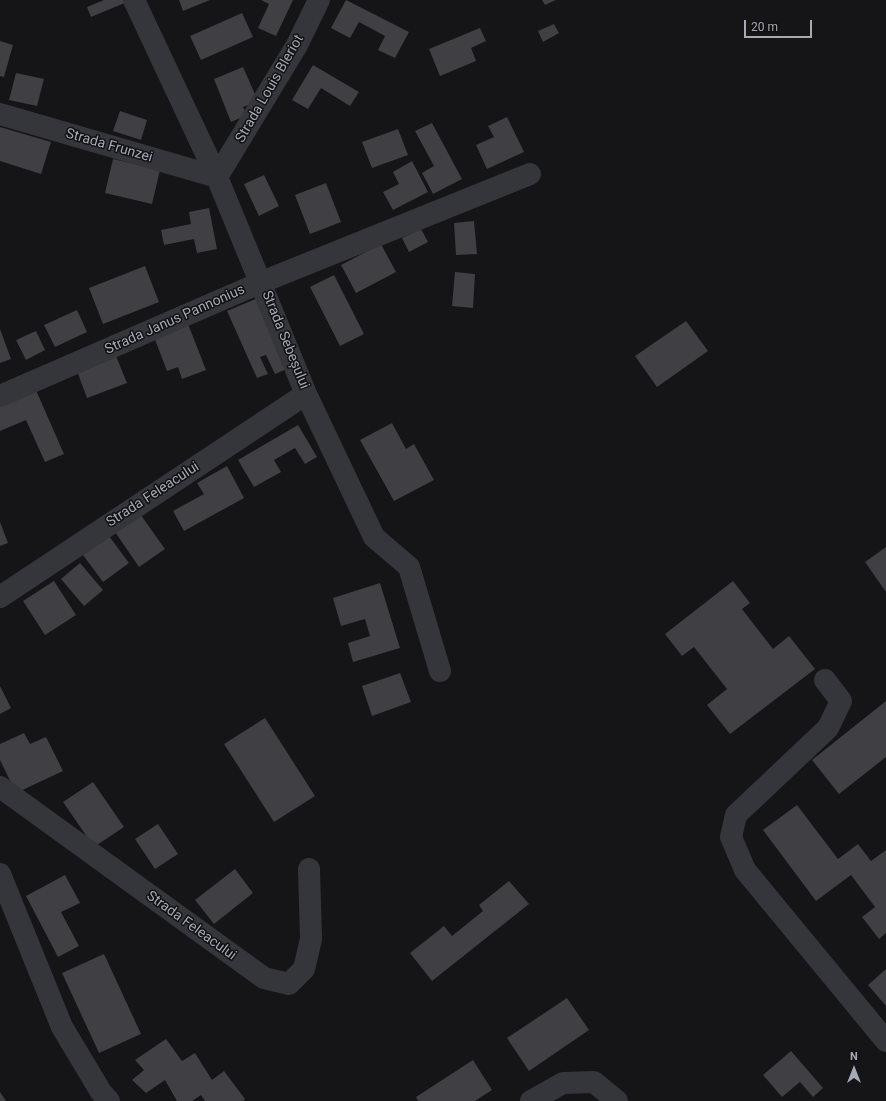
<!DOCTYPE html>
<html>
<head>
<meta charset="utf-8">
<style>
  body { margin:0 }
  #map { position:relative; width:886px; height:1101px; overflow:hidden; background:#151517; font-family:Roboto,sans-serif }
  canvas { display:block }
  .north { position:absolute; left:834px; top:1049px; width:40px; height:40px; -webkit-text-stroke:3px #101012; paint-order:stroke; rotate:0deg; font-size:11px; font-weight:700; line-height:16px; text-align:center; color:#a6aab7 }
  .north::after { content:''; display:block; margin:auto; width:14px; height:18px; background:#a6aab7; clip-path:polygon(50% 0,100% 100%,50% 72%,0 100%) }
  .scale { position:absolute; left:744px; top:20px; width:68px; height:18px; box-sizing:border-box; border:2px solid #a6aab7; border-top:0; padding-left:5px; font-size:12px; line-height:14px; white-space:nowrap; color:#a6aab7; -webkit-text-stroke:3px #101012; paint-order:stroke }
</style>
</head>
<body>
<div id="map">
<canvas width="886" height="1101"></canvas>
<div class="north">N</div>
<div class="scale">20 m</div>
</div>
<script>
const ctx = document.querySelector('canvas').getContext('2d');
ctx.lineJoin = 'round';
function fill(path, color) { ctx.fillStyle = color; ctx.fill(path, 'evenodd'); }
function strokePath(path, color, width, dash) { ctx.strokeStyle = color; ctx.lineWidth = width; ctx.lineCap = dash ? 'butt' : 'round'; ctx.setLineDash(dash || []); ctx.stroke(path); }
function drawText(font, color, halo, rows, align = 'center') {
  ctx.font = font + ' Roboto,sans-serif'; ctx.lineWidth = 3; ctx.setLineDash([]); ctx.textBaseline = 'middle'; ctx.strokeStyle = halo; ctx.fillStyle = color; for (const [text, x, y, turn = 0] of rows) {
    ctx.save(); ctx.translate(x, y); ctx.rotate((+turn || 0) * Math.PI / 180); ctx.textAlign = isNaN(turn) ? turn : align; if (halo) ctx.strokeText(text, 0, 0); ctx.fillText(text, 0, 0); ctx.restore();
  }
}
const building = new Path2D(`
  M104 0H127V2L91 17 87 7Z
  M179 0H210L183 11Z
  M261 0H293L276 36 258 28 269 4Z
  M346 0 409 32 395 58 378 50 385 36 359 22 350 38 331 28Z
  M542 0H556L545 5Z
  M242 13 253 37 201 60 190 36Z
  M554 24 559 33 543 42 538 31Z
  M480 28 486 41 471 48 476 61 440 76 429 49Z
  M0 41 13 45 4 77 0 76Z
  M313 65 359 92 350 106 321 88 308 109 292 100Z
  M243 67 258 101 243 107 247 115 231 122 214 79Z
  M16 73 44 79 37 106 9 100Z
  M120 111 147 120 141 140 113 131Z
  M507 117 524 152 487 169 476 145 494 137 488 126Z
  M432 123 462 179 433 194 422 173 434 166 415 131Z
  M0 127 51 142 41 174 0 161Z
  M398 129 408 155 372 168 362 142Z
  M113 159 160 170 152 204 105 193Z
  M412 161 428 192 393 210 383 192 399 184 393 172Z
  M264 175 279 206 259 216 244 184Z
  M326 183 341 222 310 234 295 195Z
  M209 208 217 249 197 253 194 239 164 245 161 230 191 224 189 212Z
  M474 221 477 254 456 255 454 223Z
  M421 229 428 242 409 252 402 238Z
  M381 244 396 272 356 293 341 265Z
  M145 266 159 302 103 324 89 288Z
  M455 272 475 274 473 308 452 306Z
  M334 275 364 334 340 346 310 287Z
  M258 298 289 368 275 374 266 355 260 357 268 374 257 378 227 311Z
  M77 310 87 332 55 347 44 325Z
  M686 321 708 351 657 387 635 356Z
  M188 324 206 370 182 379 178 367 167 371 154 337Z
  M0 329 11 359 0 363Z
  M36 331 45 350 26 360 16 340Z
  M116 356 127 383 87 398 77 371Z
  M35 388 64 454 45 462 26 420 0 431V404Z
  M392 423 406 449 414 444 434 480 394 501 360 440Z
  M298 425 317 457 305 464 295 448 274 460 281 472 254 487 238 460Z
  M227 466 244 498 184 531 173 511 204 494 197 483Z
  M138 511 165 549 139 567 113 529Z
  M0 522 8 543 0 546Z
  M109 536 129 563 103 582 83 555Z
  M886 547V592L865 562Z
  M80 563 103 590 84 606 61 579Z
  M54 581 76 615 45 635 23 601Z
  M733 581 750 603 742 609 773 649 789 636 815 669 730 734 707 705 727 689 694 647 682 656 665 634Z
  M380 583 400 648 353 662 348 643 370 636 365 619 341 626 333 598Z
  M400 673 411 702 372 716 362 686Z
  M0 686 11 708 0 714Z
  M886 701V757L839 794 812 760Z
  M265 718 315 796 274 822 224 744Z
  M24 733 30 744 46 737 63 771 16 793 0 760V744Z
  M93 782 124 827 94 847 63 802Z
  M797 805 838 859 858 844 871 861 886 850V933L879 939 862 917 875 907 851 875 816 901 763 830Z
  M158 824 178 854 155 869 135 839Z
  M235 869 253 893 214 924 195 900Z
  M65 875 80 903 61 912 79 946 58 957 26 896Z
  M509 881 529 904 432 981 410 953 444 926 452 936 483 911 479 905Z
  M104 954 141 1034 99 1053 62 973Z
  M886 969V1006L868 985Z
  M567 998 589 1030 529 1071 507 1038Z
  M166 1039 182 1061 195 1053 212 1080 224 1071 245 1099 243 1101H205L201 1095 192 1101H177L165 1080 146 1093 132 1080 144 1070 135 1060Z
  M791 1051 823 1088 813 1097 800 1082 782 1097 763 1075Z
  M473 1060 492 1090 475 1101H418L416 1097Z
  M0 1092 6 1101H0Z`);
const minor = new Path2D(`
  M134 0 217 177 306 394 374 537 409 567 440 671
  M0 114 217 177 297 45 319 0
  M0 396 262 282 530 174
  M0 597 306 394
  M825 680 841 701 828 728 736 815 731 837 745 870 886 1041
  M0 787 264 978 289 984 304 969 311 939 309 869
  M0 874 62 1027 101 1092 109 1101
  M531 1101 563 1083 594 1082 617 1101`);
const streetNames = [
  ["Strada Louis Bleriot",270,89,-60],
  ["Strada Frunzei",109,146,16],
  ["Strada Janus Pannonius",175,320,-24],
  ["Strada Sebeșului",285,340,68],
  ["Strada Feleacului",153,495,-33],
  ["Strada Feleacului",191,926,36]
];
fill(building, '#3f3f44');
strokePath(minor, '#35363c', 22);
drawText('14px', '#a6aab7', '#101012', streetNames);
</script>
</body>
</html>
